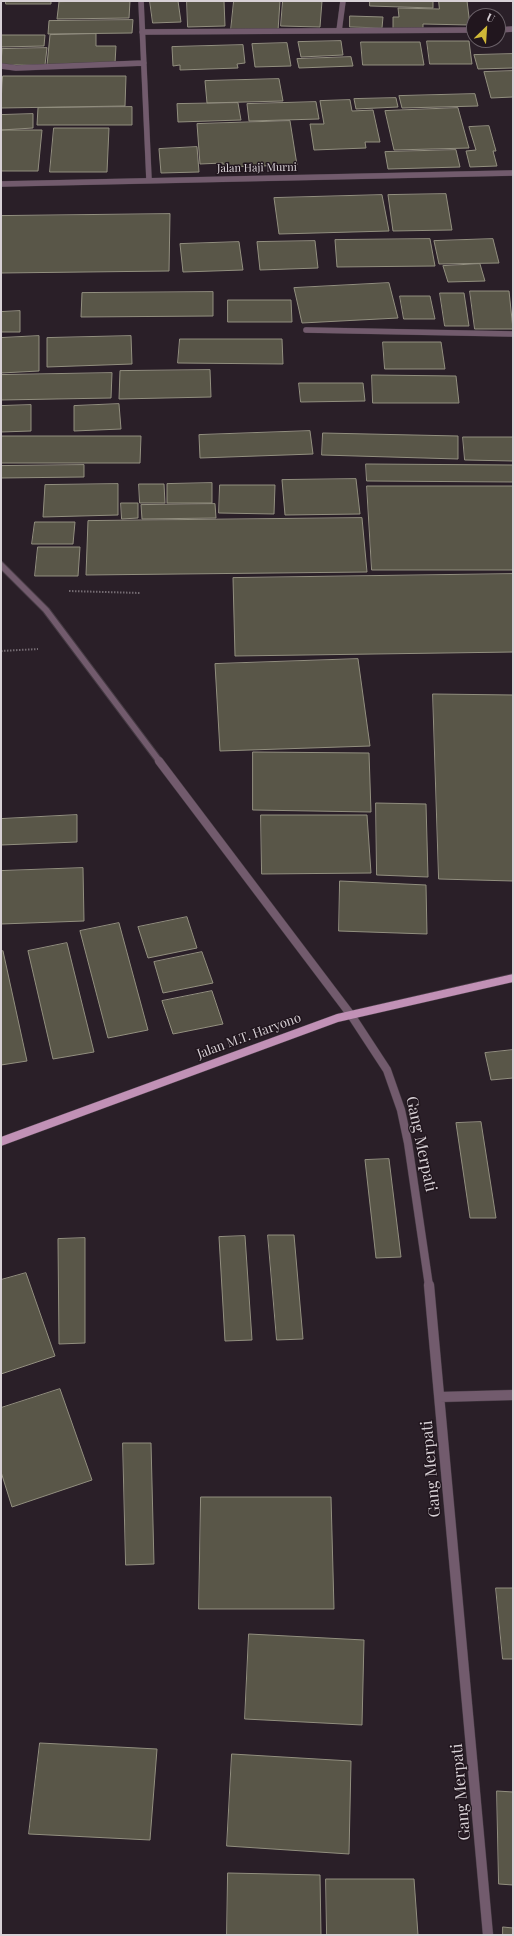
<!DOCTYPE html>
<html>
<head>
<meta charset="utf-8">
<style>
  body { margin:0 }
  #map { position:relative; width:514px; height:1936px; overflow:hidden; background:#2a1f28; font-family:"Playfair Display",serif }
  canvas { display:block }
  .frame { position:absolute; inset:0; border:2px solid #d8d1d6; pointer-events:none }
  .north { position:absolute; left:466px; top:8px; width:40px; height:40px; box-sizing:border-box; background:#21161e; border:1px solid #6a6168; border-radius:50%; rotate:25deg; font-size:11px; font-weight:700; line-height:16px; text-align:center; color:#d8d1d6 }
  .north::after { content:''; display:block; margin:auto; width:14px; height:18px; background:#cfb837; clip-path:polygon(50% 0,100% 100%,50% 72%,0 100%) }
</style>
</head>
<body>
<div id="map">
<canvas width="514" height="1936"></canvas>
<div class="frame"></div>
<div class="north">U</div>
</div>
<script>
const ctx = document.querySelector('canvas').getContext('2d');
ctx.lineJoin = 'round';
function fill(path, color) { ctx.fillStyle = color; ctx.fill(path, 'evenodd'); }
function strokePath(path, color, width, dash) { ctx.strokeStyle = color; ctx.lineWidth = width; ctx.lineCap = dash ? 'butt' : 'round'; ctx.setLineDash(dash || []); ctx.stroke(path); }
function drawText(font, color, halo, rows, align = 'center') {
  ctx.font = font + ' "Playfair Display",serif'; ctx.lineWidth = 3; ctx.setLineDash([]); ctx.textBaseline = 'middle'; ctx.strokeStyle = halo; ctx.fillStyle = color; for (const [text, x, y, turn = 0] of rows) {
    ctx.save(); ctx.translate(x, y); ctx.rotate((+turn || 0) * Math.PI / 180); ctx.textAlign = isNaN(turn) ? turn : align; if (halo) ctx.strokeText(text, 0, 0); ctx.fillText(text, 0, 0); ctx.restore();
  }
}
const building = new Path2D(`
  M6 1H51V4H6Z
  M130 1 129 18 57 19 59 2Z
  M150 1H178L181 22 153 23Z
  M187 1H224L225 26 188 27Z
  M234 1H280L278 31 231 30Z
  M283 1H322L320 27 281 26Z
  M370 1H433V8L370 6Z
  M439 1H467L470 25 423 24V30L393 29V17H399L398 8 439 9Z
  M350 16 383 17 382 28 350 27Z
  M133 20 132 33 48 34 49 21Z
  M96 34V46H116L115 63 47 65 50 35Z
  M1 35H45L44 46 1 47Z
  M341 41 343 55 301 57 298 42Z
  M427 41H469L472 64H430Z
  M361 42H420L424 65H363Z
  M287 43 291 66 255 67 252 44Z
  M243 45 245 63 237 64 238 68 180 70V65L173 66 172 47Z
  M47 48 45 65H1L2 49Z
  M513 54V68L478 69 474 55Z
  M351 57 353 66 299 68 297 59Z
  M513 71V97L491 98 484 72Z
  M3 76H126L125 106 1 108Z
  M279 79 283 101 207 103 205 81Z
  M475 94 478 106 402 108 399 96Z
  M396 98 398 107 356 109 354 99Z
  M350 100 352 111 373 110 380 142H365L366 148 314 150 310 124H324L320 101Z
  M316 102 319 119 249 121 247 104Z
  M238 103 241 120 178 122 177 104Z
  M132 107V125H37L38 108Z
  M458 108 469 148 394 150 385 111Z
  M33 114V128L1 130V115Z
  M290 121 297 165 223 167V163L200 164 197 124Z
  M489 126 496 151H493L497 166 470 167 466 151 476 150 469 127Z
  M54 128H109L107 172H50Z
  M1 130H42L38 171H1Z
  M197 147 199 172 161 173 159 149Z
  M456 150 460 167 388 169 385 152Z
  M446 194 452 230 393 231 388 195Z
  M382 195 389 231 279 234 274 198Z
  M170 214 169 271 1 273V216Z
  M430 239 435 266 337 267 335 240Z
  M493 239 499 263 439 264 434 241Z
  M315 241 318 268 260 270 257 242Z
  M239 242 243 270 183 272 180 244Z
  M480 264 485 281 448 282 443 266Z
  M389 283 398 318 302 323 294 288Z
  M470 291H509L513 329H475Z
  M213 292V316L81 317 82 293Z
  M440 293H464L469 326H445Z
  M400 296H430L435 319H404Z
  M228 300H291L292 322H228Z
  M20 311V332H1V312Z
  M39 336V371L1 373V338Z
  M131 336 132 364 47 367V338Z
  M180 339H282L283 364 178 363Z
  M383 342H441L445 369H385Z
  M210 370 211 397 119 399 120 371Z
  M112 373 111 398 1 400V375Z
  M372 375 456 376 459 403H373Z
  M299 383H363L365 401 301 402Z
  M119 404 121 429 74 431V406Z
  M31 405V431L1 432V406Z
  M310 431 313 454 200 458 199 435Z
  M323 433 458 436V459L322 455Z
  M1 436H141L140 463H1Z
  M463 437H513V461L465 460Z
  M366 464 513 465V482L367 481Z
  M84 465V477L1 478V466Z
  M356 479 360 514 285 515 282 480Z
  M212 483V503H167V484Z
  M118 484V515L43 517 45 485Z
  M139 484H164L165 503H140Z
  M220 485H275L274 514 219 513Z
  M367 486H513V570H372Z
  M121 503H138V518L122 519Z
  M215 504 216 518 142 519 141 505Z
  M362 518 367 572 86 575 88 521Z
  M35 522H75L73 544H32Z
  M38 547H80L78 576H35Z
  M513 574V652L235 656 233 578Z
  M358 659 370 746 220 751 215 664Z
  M433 694 513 695V881L439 879Z
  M253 752 369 753 371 812 253 810Z
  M376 803 426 804 428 877 377 875Z
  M77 815V842L1 845V819Z
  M261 815H367L371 873 262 874Z
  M83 868 84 921 1 924V871Z
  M340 881 426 885 427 934 339 931Z
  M187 917 197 948 148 958 138 927Z
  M119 923 148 1030 108 1038 80 931Z
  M67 943 94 1052 53 1059 28 951Z
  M3 951 27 1061 1 1065V952Z
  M202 952 213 983 163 993 154 962Z
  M212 991 223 1024 173 1034 162 1001Z
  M513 1050V1078L491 1080 485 1053Z
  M481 1122 496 1218H470L456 1123Z
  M389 1159 401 1257 376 1258 365 1160Z
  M268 1235H294L303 1339 277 1340Z
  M245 1236 252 1340 225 1341 219 1237Z
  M85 1238V1343L59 1344 58 1239Z
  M26 1273 55 1356 1 1374V1280Z
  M60 1389 92 1480 12 1507 1 1472V1408Z
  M123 1443H151L154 1564 126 1565Z
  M201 1497H331L334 1609H199Z
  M496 1588H513V1659H503Z
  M249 1634 364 1640 362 1725 245 1719Z
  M40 1743 157 1749 150 1840 29 1834Z
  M232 1754 351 1761 349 1854 227 1846Z
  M497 1791 513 1792V1885L499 1884Z
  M228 1873 320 1875 321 1935H227Z
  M326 1879H414L418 1935H327Z
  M503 1927 513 1928V1935H503Z`);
const path = new Path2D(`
  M69 591 140 593
  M1 651 38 649`);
const minorFar2 = new Path2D(`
  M141 1 149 180
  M498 30 513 29
  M339 31 343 1
  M142 32 474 30
  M1 66 16 68 144 63
  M1 184 513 173
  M306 330 513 334`);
const minorFar1 = new Path2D(`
  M351 1015 387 1070 401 1110 408 1143 429 1286`);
const minor = new Path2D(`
  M429 1285 488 1935
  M440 1397 513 1395`);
const tertiaryFar1 = new Path2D(`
  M1 565 46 610 160 762`);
const tertiary = new Path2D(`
  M159 761 351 1015`);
const primary = new Path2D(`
  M513 974V982L338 1022 1 1146V1137L337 1014Z`);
const farStreetnames = [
  ["Jalan Haji Murni",257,168,-1]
];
const streetNames = [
  ["Jalan M.T. Haryono",249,1036,-20]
];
const nearStreetnames = [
  ["Gang Merpati",421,1144,78],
  ["Gang Merpati",431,1469,-95],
  ["Gang Merpati",461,1792,-95]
];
fill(building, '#595648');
strokePath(building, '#928f7f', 1);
strokePath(minorFar2, '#463b44', 6);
strokePath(minorFar1, '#463b44', 9);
strokePath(minor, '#463b44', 11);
strokePath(tertiaryFar1, '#463b44', 8);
strokePath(tertiary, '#463b44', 9);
strokePath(primary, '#463b44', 1);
strokePath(path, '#746b72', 2, [1.5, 1.5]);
strokePath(minorFar2, '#725b6d', 5.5);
strokePath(minorFar1, '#725b6d', 8);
strokePath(minor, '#725b6d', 10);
strokePath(tertiaryFar1, '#725b6d', 6);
strokePath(tertiary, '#725b6d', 8);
fill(primary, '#c191b6');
drawText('11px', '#d8d1d6', '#21161e', farStreetnames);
drawText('13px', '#d8d1d6', '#21161e', streetNames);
drawText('16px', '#d8d1d6', '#21161e', nearStreetnames);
</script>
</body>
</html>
